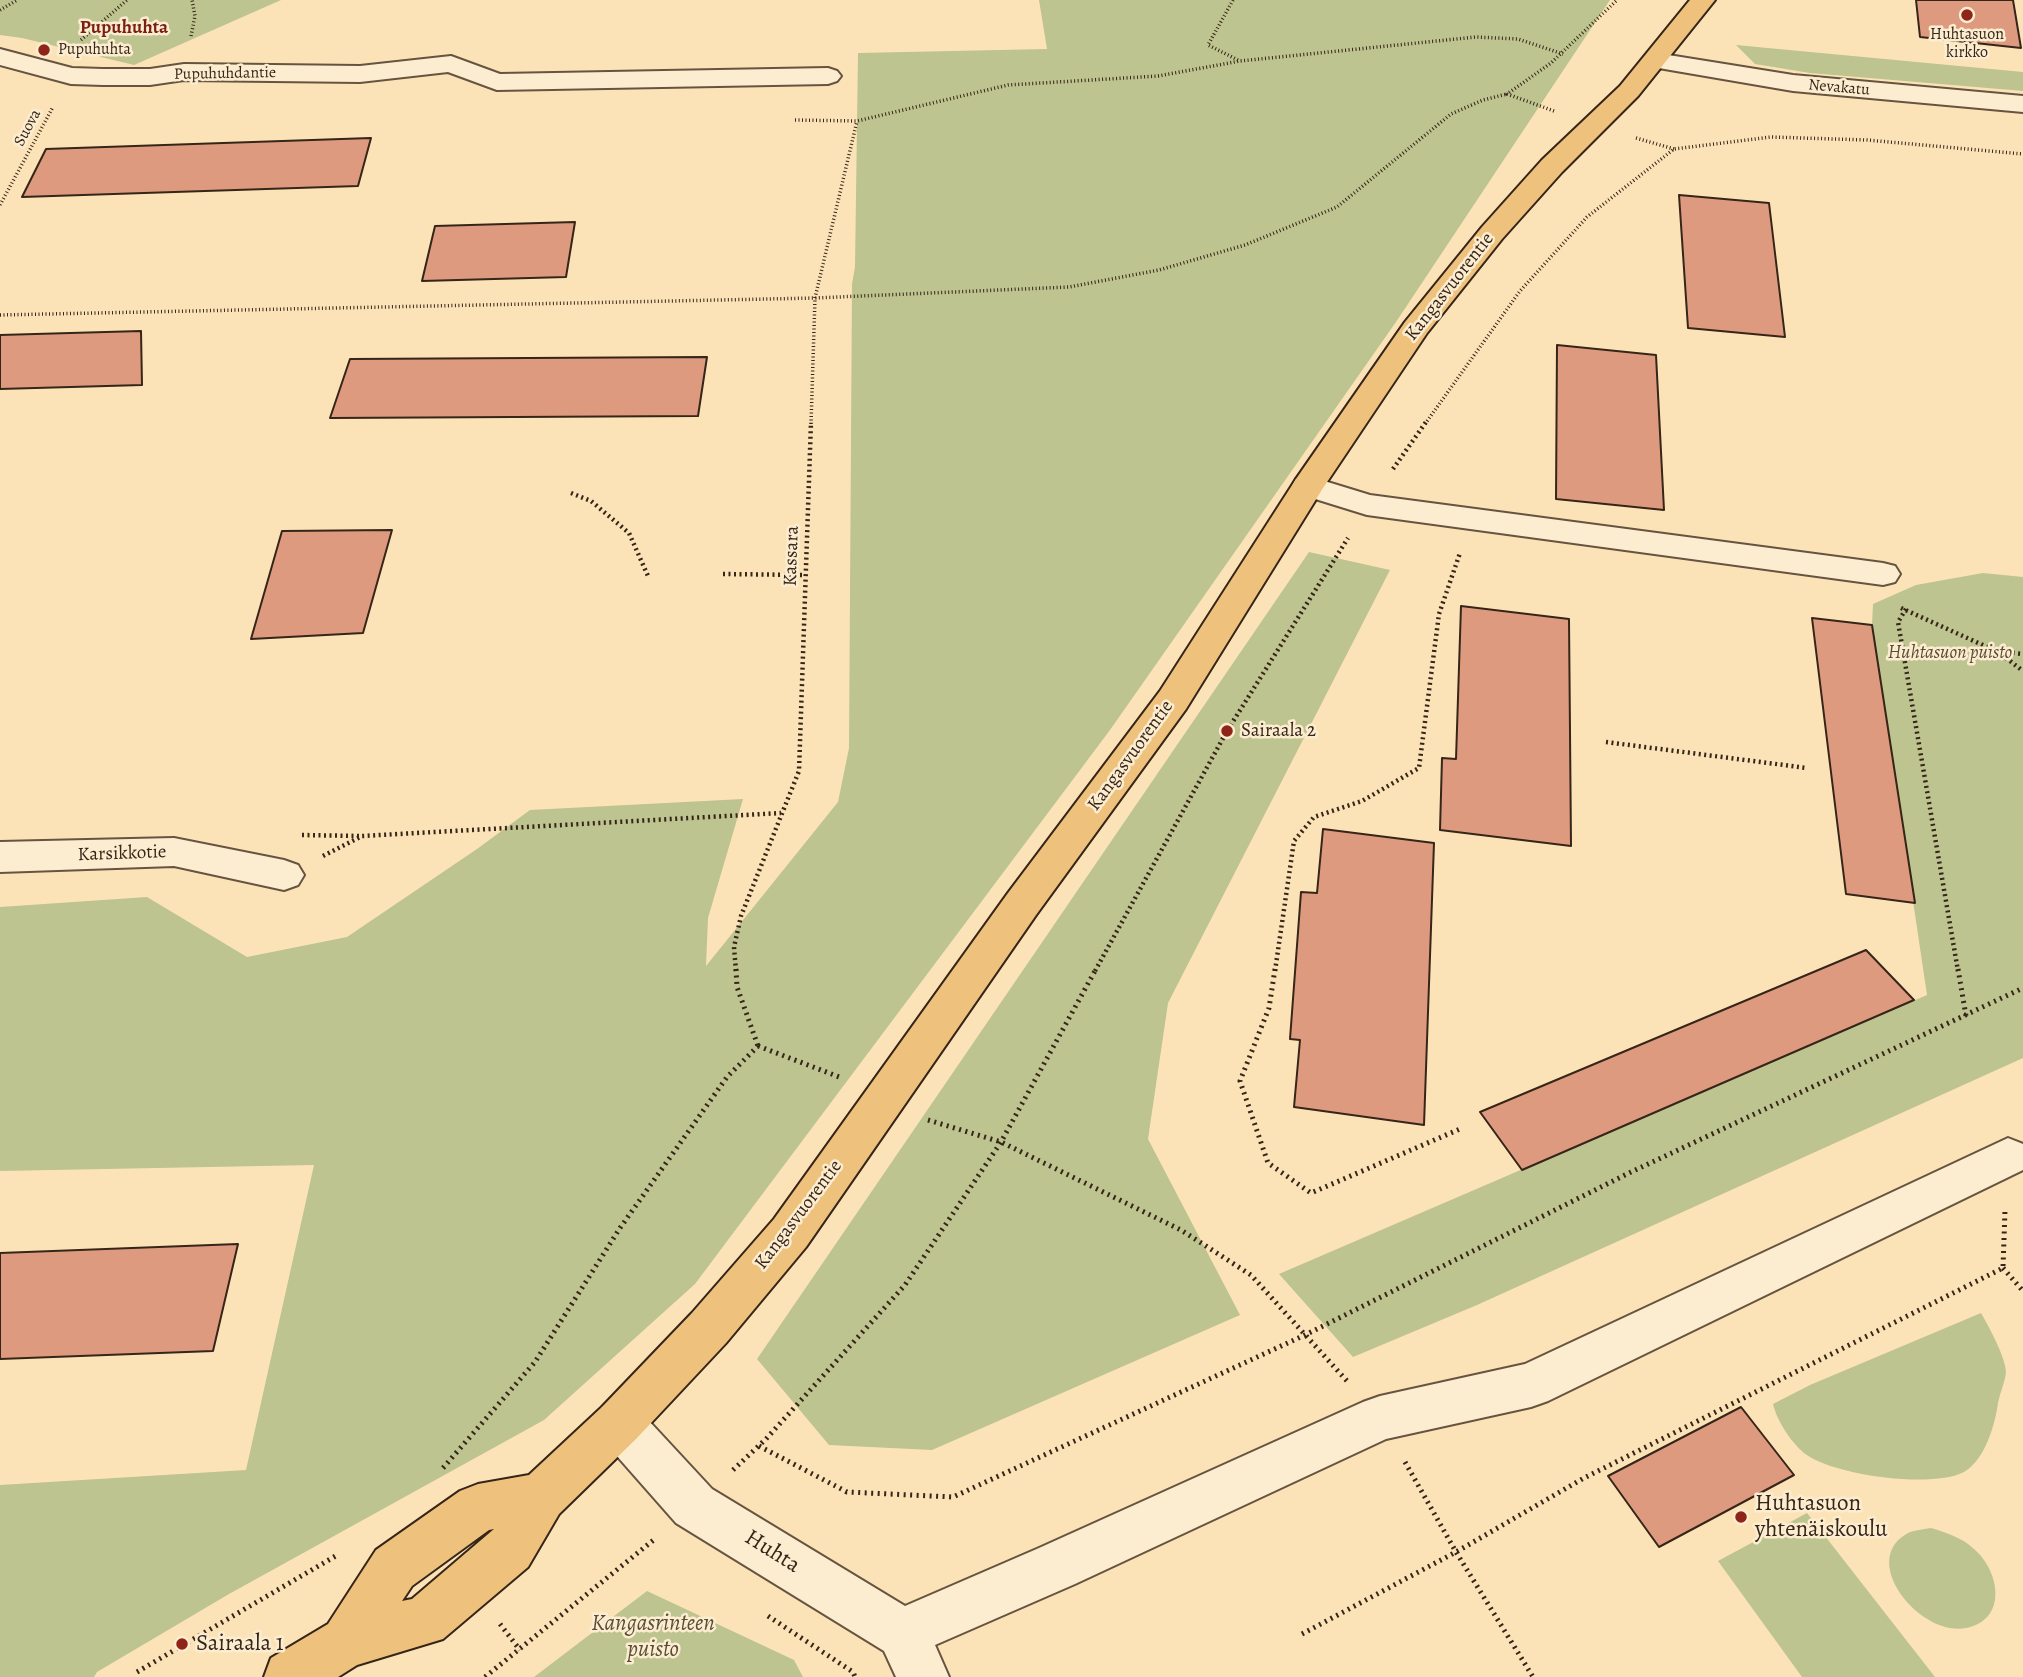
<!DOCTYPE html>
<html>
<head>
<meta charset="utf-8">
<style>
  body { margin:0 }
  canvas { display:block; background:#fbe3b7 }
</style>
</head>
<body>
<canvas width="2023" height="1677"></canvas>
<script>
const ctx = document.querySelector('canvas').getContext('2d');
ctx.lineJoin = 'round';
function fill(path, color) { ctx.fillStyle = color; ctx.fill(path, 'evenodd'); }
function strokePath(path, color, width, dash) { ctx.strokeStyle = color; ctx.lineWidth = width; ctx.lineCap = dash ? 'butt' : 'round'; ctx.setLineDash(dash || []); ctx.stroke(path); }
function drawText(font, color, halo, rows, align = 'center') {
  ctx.font = font + ' Alegreya,serif'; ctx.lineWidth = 5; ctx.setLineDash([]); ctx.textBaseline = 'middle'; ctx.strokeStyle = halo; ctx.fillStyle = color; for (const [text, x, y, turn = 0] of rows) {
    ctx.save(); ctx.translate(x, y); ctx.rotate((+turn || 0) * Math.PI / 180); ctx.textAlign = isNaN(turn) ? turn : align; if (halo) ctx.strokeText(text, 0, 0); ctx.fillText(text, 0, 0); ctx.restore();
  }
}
const green = new Path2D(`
  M0 0H281L134 65 22 38 0 35Z
  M1039 0H1610L1396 322 1110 730 695 1284 544 1420 229 1594 97 1672 94 1677H0V1485L246 1470 314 1165 0 1171V907L147 897 247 957 347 937 477 849 530 810 743 799 708 918 706 966 838 802 849 748 852 284 855 267 858 53 1047 49Z
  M1736 45 2023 72V91L1810 73 1755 64Z
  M1309 552 1390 570 1168 1003 1148 1139 1240 1315 932 1450 829 1445 757 1359Z
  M1983 573 2023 577V1058L1477 1305 1353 1357 1279 1274 1927 995 1872 625 1873 604 1916 585Z
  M1981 1313C1988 1325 2006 1358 2006 1372 2005 1382 2000 1393 1998 1403 1995 1425 1985 1460 1964 1472 1932 1489 1831 1475 1804 1453 1791 1442 1777 1421 1773 1404L1810 1385Z
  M1807 1513 1935 1677H1802L1718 1561Z
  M1931 1528C1947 1533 1961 1537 1974 1549 2000 1571 2008 1620 1966 1628 1919 1637 1856 1558 1910 1532 1916 1530 1925 1529 1931 1528Z
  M647 1591 794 1660 803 1677H534Z`);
const building = new Path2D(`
  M1916 0H2013L2021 48 1920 37Z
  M371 138 358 186 22 197 46 149Z
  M1679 195 1769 203 1785 337 1688 328Z
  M575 222 566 277 422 281 435 226Z
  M141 331 142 385 0 389V335Z
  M1557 345 1656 355 1664 510 1556 499Z
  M707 357 698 416 330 418 350 359Z
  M392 530 363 633 251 639 282 531Z
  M1461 606 1569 619 1571 846 1440 830 1442 758 1456 759Z
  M1812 618 1872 625 1915 903 1846 894Z
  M1323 829 1434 843 1424 1125 1294 1107 1300 1040 1290 1039 1301 892 1317 893Z
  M1866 950 1914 1000 1522 1170 1480 1112Z
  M238 1244 213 1351 0 1359V1253Z
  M1741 1407 1794 1475 1659 1547 1608 1476Z`);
const pathFar2 = new Path2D(`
  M1233 0 1208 45 1240 61
  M0 10 17 0
  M191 36 195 16 192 0
  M81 40 127 0
  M1554 111 1507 94 1551 63 1617 0
  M795 120 857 121 1008 85 1158 76 1240 61 1476 37 1518 39 1563 54
  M1636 138 1674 149
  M0 205 53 107
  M0 315 815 298 1069 287 1159 270 1245 245 1337 207 1451 114 1483 100 1507 94
  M811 424 815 298 857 121
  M1425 424 1520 291 1587 217 1674 149 1771 137 1867 140 2023 154`);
const pathFar1 = new Path2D(`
  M1393 469 1426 422
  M571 493 591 501 629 533 648 576
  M723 574 805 575
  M1901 608 1996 651 2023 654
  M1906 609 1898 622 1958 971
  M1997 651 2023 671
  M1606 742 1807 768
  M302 835 359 836
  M323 856 362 836 781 813
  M736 971 734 947 741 916 799 771 811 422
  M1095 971 1227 731 1348 538
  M1275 971 1294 841 1314 817 1362 801 1419 768 1439 614 1460 553`);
const path = new Path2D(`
  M736 969 737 987 758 1046
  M1275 969 1269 1008 1240 1081 1268 1163 1311 1193 1460 1129
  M1958 969 1966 1016
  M758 1046 842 1078
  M928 1120 1001 1142 1181 1230 1251 1275 1347 1381
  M2003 1268 2023 1291
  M759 1446 847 1492 953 1497 1305 1335 1629 1173 2023 988
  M1405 1462 1456 1552 1533 1677
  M443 1468 535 1362 620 1228 727 1077 758 1046
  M733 1470 766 1439 905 1285 1001 1142 1096 969
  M768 1616 853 1672 855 1677
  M500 1624 520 1650
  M1302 1634 1456 1552 1584 1478 2003 1268 2005 1210
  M137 1672 339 1554
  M485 1677 656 1538`);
const minor = new Path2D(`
  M0 49 72 68 103 69H150L184 64 360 66 451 56 500 74 828 68 837 71 841 76 837 81 828 84 497 90 448 72 360 82 184 80 150 85H103L71 84 0 65Z
  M1656 53 1793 75 2023 96V112L1793 91 1647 66 1643 61 1647 56Z
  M1308 476 1370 495 1883 563 1895 566 1900 574 1895 582 1883 585 1367 515 1296 493 1292 486 1296 479Z
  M174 838 284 860 298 865 304 875 298 885 284 890 174 866 0 872V842Z
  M2008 1138 2023 1144V1170L1548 1401 1531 1407 1386 1439 1075 1584 935 1645 949 1677H896L884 1651 676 1523 602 1439 595 1423 602 1407 619 1400 636 1407 712 1489 905 1606 1039 1548 1363 1402 1380 1396 1525 1364Z`);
const major = new Path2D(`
  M1690 0H1715L1638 96 1562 172 1502 239 1427 333 1323 488 1186 709 1036 915 806 1247 726 1343 636 1439 559 1514 528 1567 443 1639 357 1665 338 1677H264L271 1658 328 1624 376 1550 460 1491 478 1484 529 1475 602 1407 692 1313 774 1219 1008 893 1160 691 1296 479 1405 322 1482 227 1542 160 1620 86ZM494 1529 412 1599 402 1601 412 1586 489 1530Z`);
const markers = [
  [1967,15,7,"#8f2418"],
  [44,50,7,"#8f2418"],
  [1227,731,7,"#8f2418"],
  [1741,1517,7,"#8f2418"],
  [182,1644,7,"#8f2418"]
];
const farPoinames = [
  ["Huhtasuon",1967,35],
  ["kirkko",1967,53],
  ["Pupuhuhta",58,50,"left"]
];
const farStreetnames = [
  ["Pupuhuhdantie",225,74,-1],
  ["Nevakatu",1839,88,5],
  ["Suova",28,128,-62]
];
const farQuarternames = [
  ["Pupuhuhta",124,28]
];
const streetNames = [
  ["Kangasvuorentie",1450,287,-52],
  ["Kassara",792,556,-88],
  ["Kangasvuorentie",1131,756,-54],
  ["Karsikkotie",122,854,-2],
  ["Kangasvuorentie",799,1215,-53]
];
const parkNames = [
  ["Huhtasuon puisto",1950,653]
];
const poiNames = [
  ["Sairaala 2",1241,731]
];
const nearPoinames = [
  ["Huhtasuon",1755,1504],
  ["yhtenäiskoulu",1755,1530],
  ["Sairaala 1",196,1644]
];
const nearStreetnames = [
  ["Huhta",772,1552,32]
];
const nearParknames = [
  ["Kangasrinteen",653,1624],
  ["puisto",653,1650]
];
fill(green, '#bdc48f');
fill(building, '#de9a7f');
strokePath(building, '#362519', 2);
strokePath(minor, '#675440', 4);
strokePath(major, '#362519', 4);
strokePath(pathFar2, '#362519', 3.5, [1, 2.5]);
strokePath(pathFar1, '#362519', 4.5, [2, 3.5]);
strokePath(path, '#362519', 5, [2, 4.5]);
fill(minor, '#fcedd0');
fill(major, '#eec27c');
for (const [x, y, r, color] of markers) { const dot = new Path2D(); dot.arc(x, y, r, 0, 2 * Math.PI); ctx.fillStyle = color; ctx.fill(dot); strokePath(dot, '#fcedd0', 2.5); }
drawText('16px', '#362519', '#fcedd0', farPoinames);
drawText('16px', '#362519', '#fcedd0', farStreetnames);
drawText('bold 19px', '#7a1f14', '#fcedd0', farQuarternames);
drawText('19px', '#362519', '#fcedd0', streetNames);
drawText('italic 19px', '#584d36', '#fcedd0', parkNames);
drawText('19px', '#362519', '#fcedd0', poiNames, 'left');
drawText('23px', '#362519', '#fcedd0', nearPoinames, 'left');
drawText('23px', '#362519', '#fcedd0', nearStreetnames);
drawText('italic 23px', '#584d36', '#fcedd0', nearParknames);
</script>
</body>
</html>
